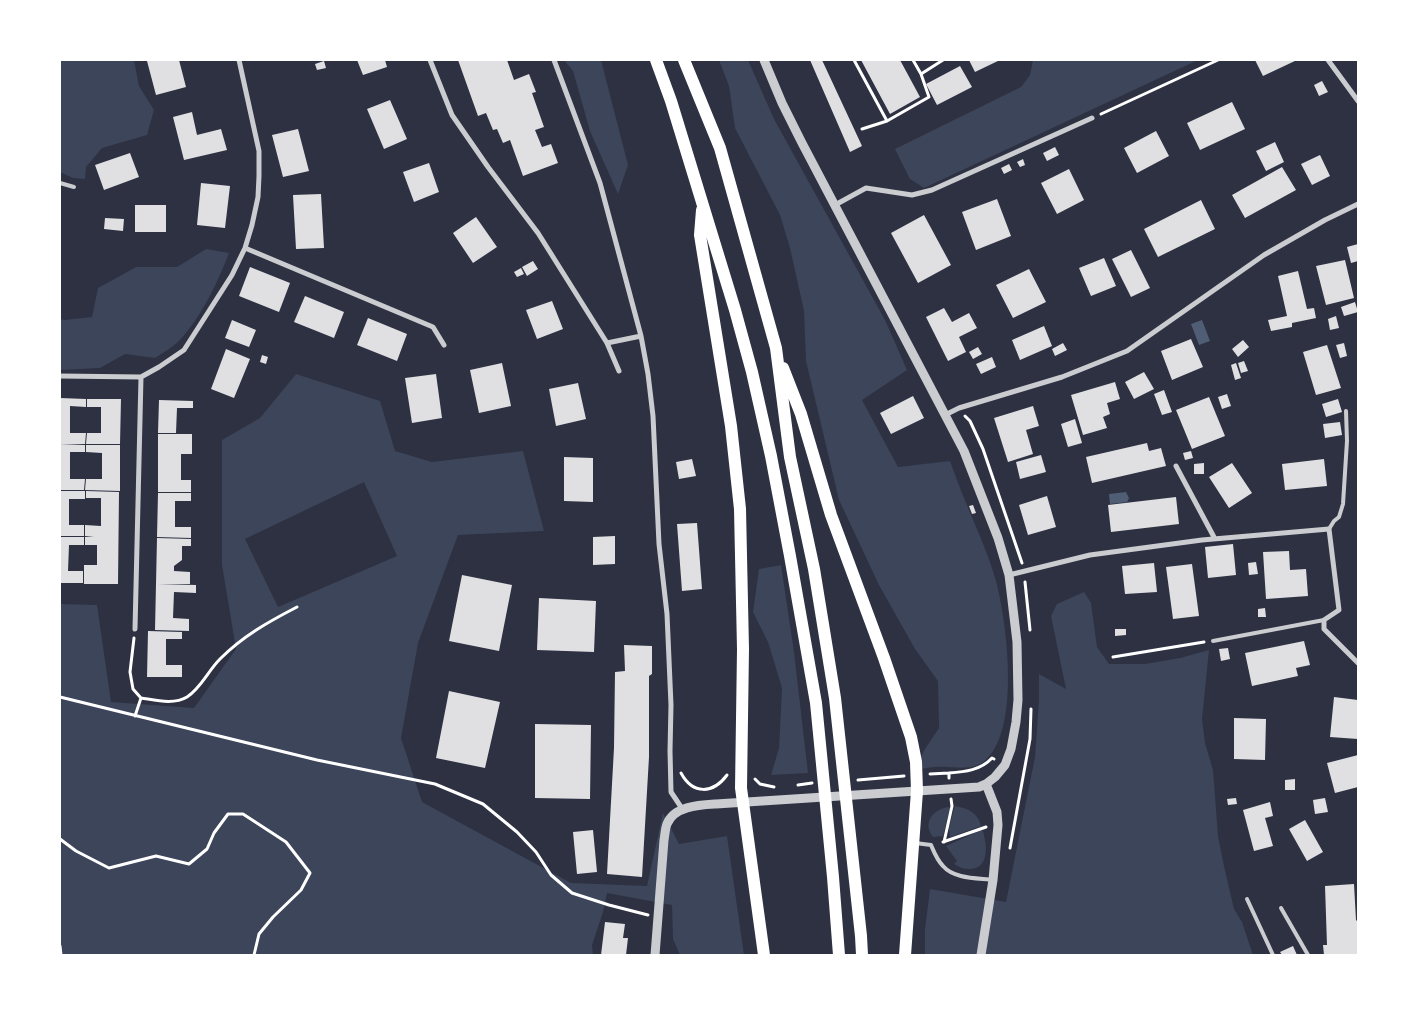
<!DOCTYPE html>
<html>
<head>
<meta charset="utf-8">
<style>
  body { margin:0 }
  #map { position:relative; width:1418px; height:1015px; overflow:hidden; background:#2d3142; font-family:Inter,sans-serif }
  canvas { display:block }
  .frame { position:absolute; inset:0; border:61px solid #fff; pointer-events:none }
</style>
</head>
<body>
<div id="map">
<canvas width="1418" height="1015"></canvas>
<div class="frame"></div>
</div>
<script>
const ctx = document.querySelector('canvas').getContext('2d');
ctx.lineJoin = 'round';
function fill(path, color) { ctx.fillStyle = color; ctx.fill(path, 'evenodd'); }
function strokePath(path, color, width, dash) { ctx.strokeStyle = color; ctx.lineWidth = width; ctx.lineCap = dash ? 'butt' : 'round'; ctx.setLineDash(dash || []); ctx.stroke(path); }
const green = new Path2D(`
  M60 60H134L139 86 154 110 147 135 102 148 86 167 85 179 73 178 60 172Z
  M564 60H601L628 165 618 194 590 131 573 71Z
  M719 60H748L774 119 885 320 907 370 862 400 898 467 950 461C956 477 962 494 969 510 979 534 989 556 996 581 1007 622 1022 735 982 763 970 771 950 766 937 767 930 767 922 769 914 770L925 749 939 728 938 681 915 649 879 585 839 500 806 361 804 311 790 248 780 215 735 128 729 86Z
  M1033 60H1198L924 188 910 179 895 149 1021 87 1030 75Z
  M206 249 229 253C218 282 200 320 178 342 171 348 163 353 155 358L125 354 100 368 60 370V319L64 320 92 317 98 288 136 267H177Z
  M296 374 380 401 395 451 432 462 523 451 544 531 458 535 418 643 401 738 422 802 571 883 647 886 663 813 679 844 727 836 744 955H680L673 939 672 905 607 893 603 912 592 945 593 955H60V604L97 605 111 702 194 708 236 649 222 565V440L260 418ZM364 482 397 556 278 607 245 539Z
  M781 565 794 652 808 773 771 775 779 748 782 688 768 642 753 612 759 569Z
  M1084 592 1091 603 1097 647 1109 664H1145L1180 658 1209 650 1202 719 1205 743 1213 770 1218 836 1224 866 1234 909 1242 922 1253 955H925V929L930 889 1006 902 1035 757 1039 700V674L1066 689 1051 616 1057 604Z
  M955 806C968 808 978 813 981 826L950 837 949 827Z
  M948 807 950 808 943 836 933 837C922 822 933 810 948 807Z
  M979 831H983C987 845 990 869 969 869 963 869 959 867 954 864L957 861 946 846Z`);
const water = new Path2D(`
  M1202 320 1210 341 1199 345 1191 324Z
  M1126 492 1129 498 1127 502 1110 504 1109 494Z`);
const building = new Path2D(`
  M179 60 186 87 156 95 147 61Z
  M357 60H385L387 67 363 75Z
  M458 60H507L514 80 529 74 536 92 532 93 544 127 535 130 542 147 551 144 558 163 523 176 510 140 503 143 497 129 493 130 486 113 478 116Z
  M810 60H822L862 146 850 152Z
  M861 60H900L920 97 890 114Z
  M969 60H1000L975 72Z
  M1255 60H1297L1263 76Z
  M324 61 326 68 317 70 315 64Z
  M960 66 972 87 937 105 926 84Z
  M1322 81 1328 92 1319 96 1314 85Z
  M390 100 407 139 384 149 367 109Z
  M1232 102 1245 129 1200 150 1187 123Z
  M192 112 197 135 221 129 227 150 184 160 173 117Z
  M298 129 309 171 283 177 272 135Z
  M1156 131 1169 156 1137 173 1124 148Z
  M1275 142 1284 162 1266 171 1256 151Z
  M1055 147 1059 155 1047 161 1043 153Z
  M130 153 139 177 104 190 95 165Z
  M1320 155 1330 176 1312 185 1301 164Z
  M1023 159 1025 165 1020 167 1017 162Z
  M429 163 439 192 414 202 403 172Z
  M1009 164 1012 170 1004 174 1001 168Z
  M1282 167 1296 190 1245 218 1232 195Z
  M1069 169 1084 200 1057 214 1041 183Z
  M201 183 230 186 225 228 197 225Z
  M321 194 324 248 296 249 293 195Z
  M997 199 1011 236 976 250 962 212Z
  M1201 200 1215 229 1158 257 1144 229Z
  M135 205H166V232H135Z
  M924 215 951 265 918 283 891 233Z
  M476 217 497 247 473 263 453 233Z
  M105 218 124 219 123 231 104 229Z
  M1358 244V261L1351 263 1347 247Z
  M1131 250 1150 288 1131 297 1112 259Z
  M1104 258 1116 286 1091 296 1079 268Z
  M1345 260 1354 298 1326 305 1316 266Z
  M533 261 538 269 527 276 522 267Z
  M250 267 290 283 279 312 239 296Z
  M521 268 524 274 517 277 514 272Z
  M1029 269 1046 302 1013 318 996 285Z
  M1298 271 1307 309 1314 308 1316 318 1292 323V327L1271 331 1268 320 1287 316 1278 276Z
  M305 296 344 312 334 338 294 322Z
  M552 301 563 329 537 339 526 310Z
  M1355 302 1358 312 1344 316 1341 307Z
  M944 308 952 322 969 313 977 328 959 337 966 352 948 361 926 317Z
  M1336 316 1339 328 1330 330 1328 319Z
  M368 318 407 334 397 361 357 345Z
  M232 320 256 330 249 347 225 338Z
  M1044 326 1052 346 1020 360 1012 340Z
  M1191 339 1203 367 1172 380 1161 351Z
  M1243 340 1249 347 1238 357 1232 349Z
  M1063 343 1067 350 1055 356 1052 349Z
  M1344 343 1347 356 1340 358 1336 345Z
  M1327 345 1341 388 1316 395 1303 352Z
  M978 347 982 354 973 359 969 352Z
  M226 349 250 359 234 398 211 389Z
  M262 355 268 357 266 364 260 362Z
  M992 357 996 367 981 374 976 364Z
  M1244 361 1248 371 1241 373 1238 363Z
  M502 363 511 406 479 413 470 370Z
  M1236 363 1241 378 1235 380 1231 365Z
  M1144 372 1154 389 1134 399 1125 382Z
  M436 374 442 418 412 423 405 378Z
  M1115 382 1120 399 1107 403 1110 414 1103 417 1107 428 1083 435 1071 395Z
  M578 383 586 419 556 426 549 389Z
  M1164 390 1172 412 1162 415 1154 394Z
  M1227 394 1231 406 1222 409 1218 397Z
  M913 396 924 418 891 434 880 413Z
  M1209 397 1225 436 1192 449 1176 410Z
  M60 398 86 399V407L70 406V433H86L85 444H60Z
  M87 399H121L120 444H86L87 433H101V407H87Z
  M1338 399 1342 412 1326 417 1322 404Z
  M159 400 193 401V408H177L176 433H158Z
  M1033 406 1039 426 1026 430 1033 454 1008 462 994 418Z
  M1075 419 1082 443 1068 447 1061 424Z
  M1340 422 1342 435 1325 438 1323 424Z
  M158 434H192V454H181V480H191V492H158Z
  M1147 443 1149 451 1161 448 1166 466 1092 483 1086 457Z
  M60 444 85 445V452H70V479H85L84 490H60Z
  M86 445H120V491L85 490 86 479H102V453L86 452Z
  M1191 451 1193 458 1185 460 1183 453Z
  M1041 455 1046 472 1020 479 1016 462Z
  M564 457 593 458V502L564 501Z
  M692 459 696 476 679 479 676 462Z
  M1324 459 1327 486 1285 490 1282 464Z
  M1204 463V474H1194V464Z
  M1232 463 1252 493 1229 508 1209 477Z
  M60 491H85V499H69V525H84V536H60Z
  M86 491 119 492 118 584H84V565H97V545H85V537H94L85 536V525L101 526V498H86Z
  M158 493H191V501H175V527H191V538L157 537Z
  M1047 496 1056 527 1028 535 1019 505Z
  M1176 497 1179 524 1111 532 1108 505Z
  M973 505 976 513 972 514 969 506Z
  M697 523 702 589 682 591 677 524Z
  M615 536V564L593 565V537Z
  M60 537H84V545H69L68 571H83V583H60Z
  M157 538 191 539V546H182V560L174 566V571L190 572V584H158L196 585V593L174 592 173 618 189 619V631L155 630Z
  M1233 544 1236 575 1208 578 1205 547Z
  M1289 551 1290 570 1306 569 1308 596 1266 599 1263 552Z
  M1256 562 1258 574 1249 575 1248 563Z
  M1154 563 1157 592 1125 594 1122 566Z
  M1192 564 1199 616 1173 619 1166 567Z
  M462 575 512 585 499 651 449 641Z
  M539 598 596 601 594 652 537 650Z
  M1265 608 1266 617H1258V609Z
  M1115 629H1126V635L1115 636Z
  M148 631 182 632V639H166V665H182V677H147Z
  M1304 641 1310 665 1296 668 1298 676 1252 686 1245 653Z
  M624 645 652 646V674L649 676V757L642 877 607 874 614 748 615 672 625 671Z
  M1228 648 1230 659 1221 661 1219 649Z
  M449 691 500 702 485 768 436 758Z
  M1334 697 1358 700V739L1330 737Z
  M1234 718 1266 719 1265 760 1234 759Z
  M535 724 591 725 590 799 535 798Z
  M1358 755V787L1335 793 1327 763Z
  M1295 779V790H1285V780Z
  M1236 798 1237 804 1228 805 1227 799Z
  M1325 798 1328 812 1315 814 1313 800Z
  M1270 802 1273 816 1265 818 1273 846 1254 851 1243 810Z
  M1305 820 1323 852 1307 861 1289 829Z
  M593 830 597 872 577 874 573 832Z
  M1354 884 1356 920 1358 922V955H1324L1323 945H1327L1325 886Z
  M605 922 625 924 623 938H628L626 955H601Z
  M1293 946 1297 955H1282L1280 952Z`);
const path = new Path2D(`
  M854 60 887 121 929 97 921 74
  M913 60 921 74 943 60
  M1101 114 1218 60
  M862 129 887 121
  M965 416 970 421 983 449 1022 563
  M1025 582 1030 630
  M134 638 130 672 133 689 141 698C155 700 174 705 187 697 201 688 208 671 220 659 243 636 268 622 297 607
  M1113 657 1204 642
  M60 697 317 760 435 784 483 804 517 832 536 852 551 875 572 893 609 905 648 915
  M135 716 141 698
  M681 773C693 795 713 794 727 775
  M949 773C965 772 981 770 992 758L994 759
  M930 774 949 773V778
  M755 779 760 784 774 787
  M858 780 904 776
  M798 785 812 783
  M60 839 76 851 109 868 156 856 189 864 207 849 214 833 228 814H243L286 842 310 873 301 890 273 917 259 934 254 955
  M943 842 986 827
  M944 842 952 806 951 799
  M1010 848 1030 739 1031 709
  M60 946 61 955`);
const service = new Path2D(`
  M60 183 74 187
  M1329 529 1334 521 1339 517 1343 504 1347 441 1346 411
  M1213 641 1324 620
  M915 843 931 845C934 852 937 860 943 866 954 879 977 878 993 880
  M1247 899 1273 955
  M1281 908 1308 955`);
const minor = new Path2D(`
  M430 60 452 115 488 167 538 233 607 343 619 371
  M554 60 600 183 641 336 648 374 653 416 659 544 667 614 671 705 670 751 671 792 683 810
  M1328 60 1358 101
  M835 205 866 188 912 195 932 190 1092 118
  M245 248 433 327 444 345
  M607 343 641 336
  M60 376 141 377 159 367 184 350 232 275 245 248 252 225 258 197 259 176V151L239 60
  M945 415 959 408 1062 377 1127 351 1264 255 1325 220 1358 204
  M1176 466 1215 539
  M1009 575 1090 555 1202 540 1329 529 1339 610 1324 620V629L1358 663
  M135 629 141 377`);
const tertiary = new Path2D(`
  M655 955 664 840C665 835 665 829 667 824 674 806 699 805 716 804L979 787 986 784 995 777 1005 765 1011 749 1016 722 1018 700 1017 642 1009 575 998 538 964 451 802 143 782 103 764 60
  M981 955 993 880 998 825 997 812 986 784`);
const primary = new Path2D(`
  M656 60 671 101 735 310 752 372 771 456 790 556 816 703 833 877 839 955
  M684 60 720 148 776 348 790 457 814 569 835 698 861 936 862 955
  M702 210 700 235 731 426 740 509 743 649 741 788 764 955
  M783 368 801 414 831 515 884 658 911 737 916 762 917 791 905 955`);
fill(green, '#3c4559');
fill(water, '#4f5d75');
fill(building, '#e0e0e3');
strokePath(path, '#fff', 3);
strokePath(service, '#caccd0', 4);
strokePath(minor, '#caccd0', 5);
strokePath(tertiary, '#caccd0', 9);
strokePath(primary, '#fff', 12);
</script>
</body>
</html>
